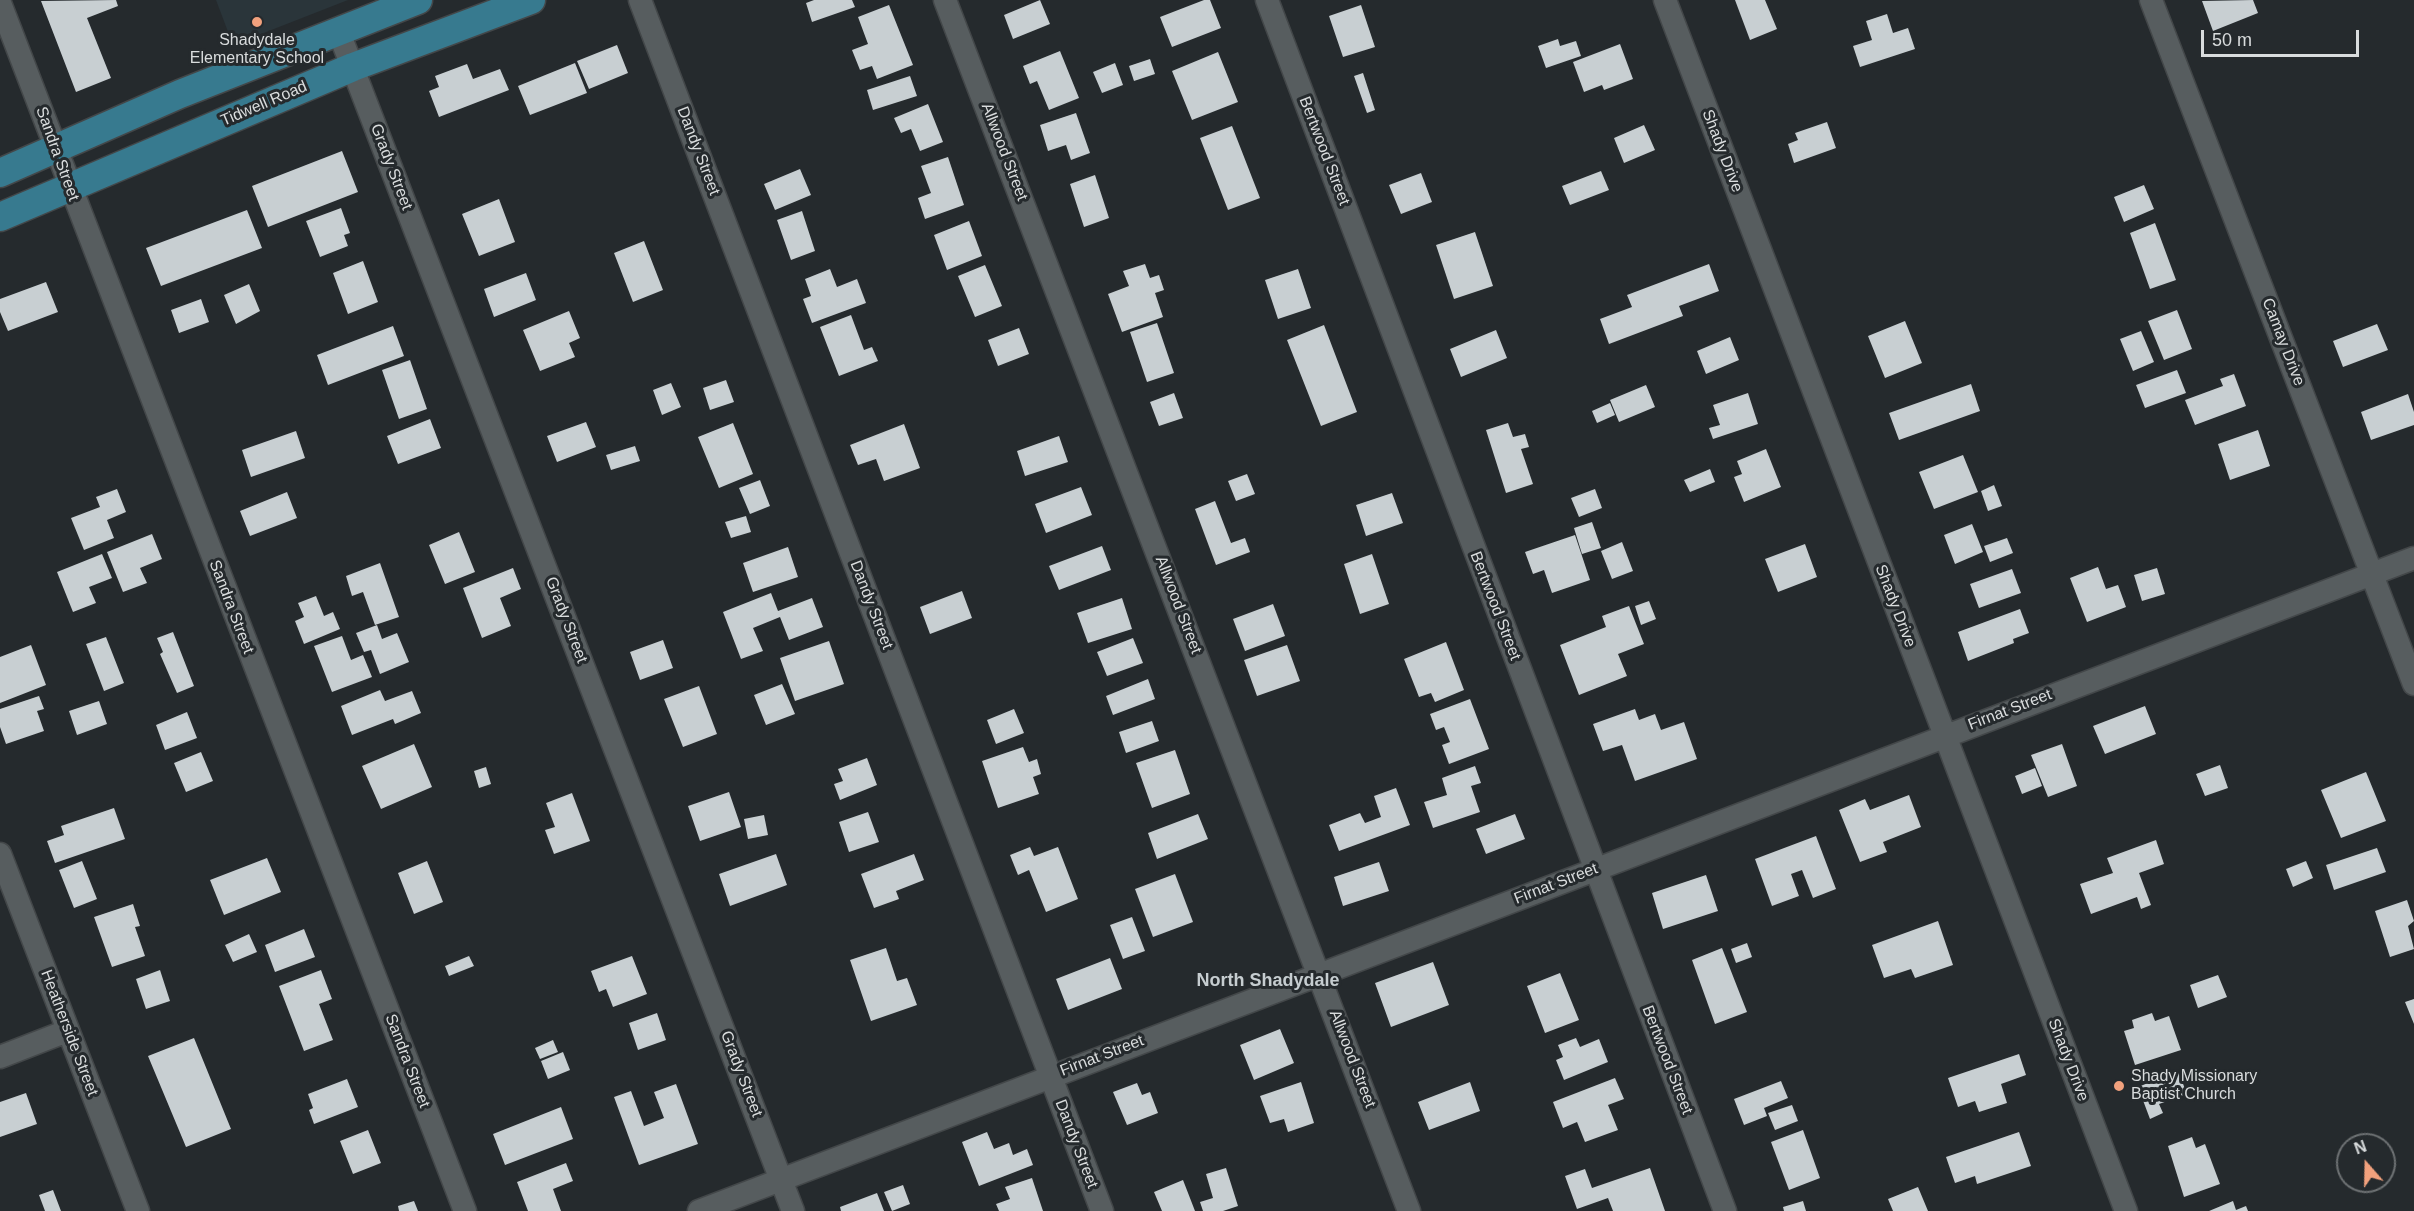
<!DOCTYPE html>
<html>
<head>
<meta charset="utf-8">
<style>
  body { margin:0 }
  #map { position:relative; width:2414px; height:1211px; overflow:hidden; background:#252a2d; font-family:Helvetica,sans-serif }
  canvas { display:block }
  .north { position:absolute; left:2336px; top:1133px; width:60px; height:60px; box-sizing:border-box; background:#252a2d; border:2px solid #6d7173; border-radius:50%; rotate:340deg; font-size:16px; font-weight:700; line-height:24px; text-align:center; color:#d9dcdd }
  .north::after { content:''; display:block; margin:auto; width:21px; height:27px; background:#f1a17d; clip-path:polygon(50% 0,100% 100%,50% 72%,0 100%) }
  .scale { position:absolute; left:2201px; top:30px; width:158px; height:27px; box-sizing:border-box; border:3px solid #d9dcdd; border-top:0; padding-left:8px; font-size:18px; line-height:21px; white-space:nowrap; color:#d9dcdd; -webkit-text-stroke:4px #252a2d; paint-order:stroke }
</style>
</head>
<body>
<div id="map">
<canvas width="2414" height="1211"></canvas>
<div class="north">N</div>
<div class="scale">50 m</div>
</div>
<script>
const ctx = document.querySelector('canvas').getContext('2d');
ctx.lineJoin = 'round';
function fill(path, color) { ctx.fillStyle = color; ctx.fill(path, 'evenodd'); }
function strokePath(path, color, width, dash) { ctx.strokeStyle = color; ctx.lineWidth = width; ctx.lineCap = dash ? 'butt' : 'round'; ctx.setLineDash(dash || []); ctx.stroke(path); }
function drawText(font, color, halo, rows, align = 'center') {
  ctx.font = font + ' Helvetica,sans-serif'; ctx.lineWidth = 6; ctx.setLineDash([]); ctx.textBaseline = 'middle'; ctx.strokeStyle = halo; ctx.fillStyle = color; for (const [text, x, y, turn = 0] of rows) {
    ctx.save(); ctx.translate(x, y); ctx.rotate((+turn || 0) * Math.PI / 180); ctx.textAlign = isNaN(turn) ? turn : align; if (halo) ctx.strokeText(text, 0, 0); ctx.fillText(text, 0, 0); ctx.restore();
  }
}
const built = new Path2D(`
  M216 0H348L233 45Z`);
const building = new Path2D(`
  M116 0 118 6 87 18 111 78 76 92 41 1Z
  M814 0H852L855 7 812 22 806 3Z
  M1040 0 1050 24 1013 39 1004 15Z
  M1204 0H1210L1221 28 1172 47 1160 17Z
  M1735 0H1765L1777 29 1750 40Z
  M2253 0 2258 13 2213 31 2202 1Z
  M889 5 913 65 877 79 872 66 860 70 852 50 868 44 858 17Z
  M1361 5 1375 47 1343 57 1329 16Z
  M1887 14 1893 33 1908 28 1915 49 1860 67 1853 46 1872 40 1866 21Z
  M1558 39 1560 46 1576 41 1581 56 1546 68 1538 46Z
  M1620 44 1633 79 1604 90 1602 85 1584 92 1573 62Z
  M617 45 628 73 589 89 577 61Z
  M1060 51 1079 98 1049 110 1037 81 1030 84 1023 66Z
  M1218 52 1238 102 1192 120 1172 71Z
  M1150 59 1155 74 1134 81 1129 66Z
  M575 63 587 93 530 115 518 86Z
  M1115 63 1123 85 1102 93 1093 72Z
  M467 64 473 79 500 69 509 90 439 117 429 91 439 87 435 76Z
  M1363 73 1375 110 1367 113 1354 76Z
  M910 76 917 96 873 110 867 90Z
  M928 104 943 142 920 151 911 129 901 133 894 118Z
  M1076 113 1090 153 1071 160 1066 145 1048 151 1040 125Z
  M1827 122 1836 148 1794 163 1788 144 1798 140 1795 133Z
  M1644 125 1655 150 1624 163 1614 138Z
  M1232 126 1260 198 1228 210 1200 138Z
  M342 151 358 192 268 227 252 186Z
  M948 157 964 205 925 219 918 198 931 193 921 166Z
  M800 169 811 195 775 210 764 184Z
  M1601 171 1609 190 1570 205 1562 186Z
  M1421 173 1432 202 1401 214 1389 185Z
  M1095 175 1109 218 1084 227 1070 184Z
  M2144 185 2154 209 2124 222 2114 197Z
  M499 199 515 242 479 256 462 214Z
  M341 208 350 233 344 235 348 246 320 257 306 221Z
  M247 210 262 248 161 286 146 248Z
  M802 211 815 251 791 260 777 220Z
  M969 221 982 256 947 270 934 235Z
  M2155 223 2176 280 2150 289 2130 233Z
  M1475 232 1493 286 1454 299 1436 245Z
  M644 241 663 290 633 302 614 253Z
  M363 261 378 302 348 314 333 273Z
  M1145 264 1150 278 1159 275 1164 290 1155 293 1163 317 1122 332 1108 294 1129 286 1123 271Z
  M1709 264 1719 291 1679 306 1683 316 1609 344 1600 319 1632 307 1627 295Z
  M985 265 1002 306 975 317 958 276Z
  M830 269 837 287 857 279 866 303 812 323 803 299 811 296 805 279Z
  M1298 269 1311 308 1278 319 1265 280Z
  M526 273 536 300 494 317 484 289Z
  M46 282 58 312 8 331 0 312V299Z
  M249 284 260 311 236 324 224 295Z
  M201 299 209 322 179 333 171 310Z
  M2177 310 2192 349 2164 360 2148 321Z
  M569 311 580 338 569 343 575 357 540 371 523 330Z
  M851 315 864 350 872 347 878 361 839 376 820 327Z
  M1905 321 1922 363 1885 378 1868 336Z
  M1157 323 1174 373 1147 382 1130 332Z
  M2377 324 2388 350 2343 367 2333 341Z
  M1324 325 1357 412 1321 426 1287 340Z
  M393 326 404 356 328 385 317 355Z
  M1019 328 1029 354 998 366 988 340Z
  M1496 330 1507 358 1461 377 1450 349Z
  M2141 331 2154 362 2133 371 2120 339Z
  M1730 337 1739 360 1706 374 1697 351Z
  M410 360 427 409 399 419 382 370Z
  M2177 370 2186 393 2145 408 2136 385Z
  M2234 374 2246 406 2195 425 2185 400 2223 386 2220 379Z
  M726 380 734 402 710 410 703 388Z
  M671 383 681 407 662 415 653 390Z
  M1971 384 1980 411 1899 440 1889 413Z
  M1646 385 1655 407 1619 422 1610 400Z
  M1174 393 1183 418 1159 426 1150 402Z
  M1748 393 1758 424 1713 439 1709 428 1720 425 1713 405Z
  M2408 394 2414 412V425L2371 440 2361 412Z
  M1610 403 1615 415 1597 423 1592 411Z
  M430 419 441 448 398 464 387 436Z
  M586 422 596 447 557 462 547 436Z
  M733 423 753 474 719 488 698 437Z
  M1508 423 1513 437 1525 434 1529 447 1521 449 1533 484 1506 493 1486 430Z
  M904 424 920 468 884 481 876 459 858 465 850 445Z
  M2258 430 2270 466 2230 480 2218 444Z
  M296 431 305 458 251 477 242 450Z
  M1059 436 1068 462 1025 476 1017 451Z
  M635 446 640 461 611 470 606 455Z
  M1766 449 1781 487 1744 502 1734 477 1742 474 1737 461Z
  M1963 455 1978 492 1934 509 1919 472Z
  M1710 469 1715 482 1690 492 1684 480Z
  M1247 474 1255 494 1236 501 1228 481Z
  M760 480 770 506 750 514 739 488Z
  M1994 485 2002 506 1988 511 1981 491Z
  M1081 487 1092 515 1046 533 1035 504Z
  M117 489 126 512 107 520 114 538 84 550 71 518 100 507 96 497Z
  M1595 489 1602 508 1579 517 1571 498Z
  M287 492 297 518 250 536 240 511Z
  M1392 493 1403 523 1366 536 1356 505Z
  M1215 501 1231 543 1245 538 1250 552 1216 565 1195 509Z
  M746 516 751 532 731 538 725 522Z
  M1592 522 1601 548 1582 554 1574 528Z
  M1972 524 1983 552 1955 564 1944 535Z
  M459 532 475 572 445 584 429 545Z
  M152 534 162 559 140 568 147 583 123 592 107 552Z
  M1575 535 1590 580 1552 593 1544 570 1533 574 1525 552Z
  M2007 538 2013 553 1990 562 1984 546Z
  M1622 542 1633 571 1612 579 1601 551Z
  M1805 544 1817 577 1778 592 1765 559Z
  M1102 546 1111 570 1059 590 1049 566Z
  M788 547 798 577 753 592 743 563Z
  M102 554 112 578 89 587 96 603 73 612 57 572Z
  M1372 554 1389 604 1360 614 1344 564Z
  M380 563 399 617 375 625 363 592 352 596 346 576Z
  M2098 567 2106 589 2118 585 2126 607 2087 622 2070 578Z
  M513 568 521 589 500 598 511 626 482 638 463 588Z
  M2157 568 2165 594 2142 601 2134 575Z
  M2012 569 2021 593 1979 608 1970 584Z
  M962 591 972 618 930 634 920 607Z
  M771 593 778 611 812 598 823 627 789 640 780 617 753 628 763 651 741 659 723 612Z
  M316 596 324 616 333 612 340 629 304 644 295 621 304 617 298 603Z
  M1122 598 1132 629 1088 643 1077 613Z
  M1649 601 1656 619 1641 625 1635 606Z
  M1273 604 1285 636 1245 651 1233 619Z
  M1629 606 1644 644 1618 654 1627 676 1579 695 1560 645 1606 627 1602 616Z
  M2020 609 2029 633 2013 639 2014 643 1968 661 1958 632Z
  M377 625 382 639 397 633 409 662 380 674 371 650 364 652 356 633Z
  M173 632 194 686 177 693 160 654 163 652 157 638Z
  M342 636 351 660 363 655 372 677 332 692 314 646Z
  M106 637 124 683 104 691 86 644Z
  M1133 638 1143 663 1107 676 1097 652Z
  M663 640 673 668 640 680 630 652Z
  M829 641 844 684 795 701 780 658Z
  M1446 642 1464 690 1435 702 1431 693 1419 697 1404 659Z
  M31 645 46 685 0 703V657Z
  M1287 645 1300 681 1257 696 1244 660Z
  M1148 679 1155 699 1113 715 1106 696Z
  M782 684 795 714 766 725 754 695Z
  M699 686 717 734 683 747 664 699Z
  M380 690 385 701 412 691 421 713 395 724 393 719 352 735 341 706Z
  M39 696 44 709 37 711 44 731 6 744 0 727V709Z
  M1470 699 1489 749 1449 764 1442 745 1450 742 1444 727 1436 730 1430 714Z
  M99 701 107 724 77 735 69 711Z
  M2145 706 2156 734 2105 754 2093 726Z
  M1014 709 1024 733 996 744 987 720Z
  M1635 709 1639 720 1655 714 1661 730 1684 722 1697 759 1635 781 1622 745 1603 751 1593 724Z
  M187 712 197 738 165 750 156 725Z
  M1152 721 1159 741 1126 753 1119 732Z
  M414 744 432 787 381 809 362 766Z
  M2062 744 2077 786 2048 797 2031 755Z
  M1023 747 1029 762 1037 759 1041 774 1033 777 1039 794 998 808 982 761Z
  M1175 750 1190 794 1152 808 1136 763Z
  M201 752 213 781 186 792 174 763Z
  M867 758 877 785 840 800 834 784 843 781 838 769Z
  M2220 765 2228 788 2205 796 2196 774Z
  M1475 766 1481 783 1471 786 1480 812 1433 828 1424 802 1447 795 1442 778Z
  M486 767 491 784 479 788 474 771Z
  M2035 768 2042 786 2022 794 2015 776Z
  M2366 772 2386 821 2341 838 2321 790Z
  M1396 788 1410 825 1339 851 1329 825 1360 813 1365 823 1381 817 1374 796Z
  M729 792 741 827 700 841 688 806Z
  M572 793 590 841 554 854 545 830 555 827 546 803Z
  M1909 795 1921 827 1883 842 1887 852 1860 862 1839 810 1865 799 1870 810Z
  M114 808 125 839 55 863 47 841 64 835 61 826Z
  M868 812 879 842 849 852 839 822Z
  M1198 814 1208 839 1157 859 1148 833Z
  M1515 814 1525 839 1486 854 1476 829Z
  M764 815 768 835 748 839 744 819Z
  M1816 836 1836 889 1813 898 1802 870 1791 874 1799 896 1772 906 1755 859Z
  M2156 840 2164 864 2139 873 2151 905 2141 909 2137 897 2091 914 2080 884 2113 873 2107 858Z
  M1030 847 1034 856 1058 847 1078 899 1046 912 1029 870 1018 875 1010 855Z
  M2377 848 2386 872 2334 890 2326 865Z
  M776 854 787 885 730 906 719 874Z
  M914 854 924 880 896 891 899 899 874 908 861 874Z
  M267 858 281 892 224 915 210 880Z
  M82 861 97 899 74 908 59 870Z
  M427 861 443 902 414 914 398 873Z
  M2306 861 2313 878 2293 887 2286 869Z
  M1379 862 1389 891 1343 906 1334 877Z
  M1175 874 1193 922 1153 937 1135 889Z
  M1706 875 1718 911 1663 929 1652 893Z
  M2407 900 2414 921 2408 926 2414 949 2390 957 2375 911Z
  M133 904 140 926 135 927 145 956 112 967 94 917Z
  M1132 917 1145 951 1123 959 1110 925Z
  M1938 921 1953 965 1915 978 1911 969 1884 978 1872 945Z
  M304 929 315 957 275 972 265 945Z
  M249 934 257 952 233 962 225 945Z
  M1747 943 1752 957 1736 963 1731 949Z
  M886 948 897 981 907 978 917 1005 871 1021 850 960Z
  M1722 948 1747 1012 1715 1024 1692 960Z
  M469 956 474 966 449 976 445 966Z
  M632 956 647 994 613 1007 606 989 599 992 591 971Z
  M1110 958 1122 989 1068 1010 1056 979Z
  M1433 962 1449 1005 1391 1027 1375 983Z
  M160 970 170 1001 146 1009 136 979Z
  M321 970 332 999 319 1004 333 1040 304 1051 279 986Z
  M1560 973 1579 1020 1545 1033 1527 986Z
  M2218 975 2227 997 2198 1008 2190 985Z
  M2414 999V1024L2405 1002Z
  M657 1013 666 1040 638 1050 629 1023Z
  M2152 1013 2155 1021 2169 1016 2181 1050 2135 1065 2124 1031 2134 1028 2132 1020Z
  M1280 1029 1294 1063 1254 1080 1240 1045Z
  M194 1038 231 1129 186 1147 148 1056Z
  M1576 1038 1580 1047 1599 1039 1608 1062 1564 1080 1556 1060 1563 1057 1558 1045Z
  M553 1040 558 1052 540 1059 535 1048Z
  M563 1052 570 1070 548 1079 541 1061Z
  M2019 1054 2026 1075 2001 1084 2007 1103 1979 1112 1975 1101 1958 1107 1948 1078Z
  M2178 1071 2187 1094 2159 1104 2163 1113 2150 1119 2138 1087Z
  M1615 1078 1624 1099 1608 1105 1618 1130 1585 1142 1577 1122 1563 1128 1553 1102Z
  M347 1079 358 1107 314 1124 309 1110 313 1108 308 1094Z
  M1781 1081 1788 1098 1764 1108 1767 1116 1744 1125 1734 1099Z
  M1301 1082 1314 1123 1288 1132 1284 1119 1270 1123 1260 1096Z
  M1470 1082 1480 1111 1429 1130 1418 1102Z
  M1137 1083 1142 1095 1150 1092 1158 1113 1127 1125 1113 1092Z
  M676 1084 698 1144 639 1165 614 1097 631 1091 644 1126 664 1118 654 1092Z
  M26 1093 37 1124 0 1137V1102Z
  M1792 1105 1798 1121 1775 1130 1768 1113Z
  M561 1107 573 1139 505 1165 493 1134Z
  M368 1130 381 1163 353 1174 340 1141Z
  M1803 1130 1820 1178 1789 1190 1771 1142Z
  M987 1132 994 1149 1009 1143 1013 1155 1027 1149 1033 1165 979 1186 962 1142Z
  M2019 1132 2031 1166 1977 1184 1975 1176 1955 1183 1946 1157Z
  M2192 1137 2196 1148 2205 1144 2220 1184 2184 1197 2168 1146Z
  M566 1163 573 1181 553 1189 561 1211H528L517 1182Z
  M1226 1168 1238 1206 1223 1211H1203L1200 1202 1213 1198 1206 1174Z
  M1650 1168 1665 1211H1613L1608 1198 1577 1209 1565 1176 1585 1169 1592 1188Z
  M1032 1178 1043 1211H999L996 1204 1010 1199 1005 1187Z
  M1183 1180 1195 1211H1162L1154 1192Z
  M903 1185 910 1204 892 1211 884 1192Z
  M1918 1187 1928 1211H1893L1888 1199Z
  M53 1190 61 1211H45L39 1195Z
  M877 1193 884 1211H841L840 1207Z
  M414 1201 418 1211H399L398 1206Z
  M1803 1201 1806 1211H1784L1783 1207Z
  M2233 1201 2236 1210 2246 1206 2248 1211H2209Z`);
const minor = new Path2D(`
  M640 0 1102 1211
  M945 0 1409 1211
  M1267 0 1725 1211
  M1665 0 2126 1211
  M2151 0 2414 684
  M0 3 465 1211
  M338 30 793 1211
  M0 854 138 1211
  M0 1057 67 1031
  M699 1211 2414 558`);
const major = new Path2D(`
  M0 173 180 94 418 0
  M0 217 353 67 531 0`);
const markers = [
  [257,22,6,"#f1a17d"],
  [2119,1086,6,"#f1a17d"]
];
const poiNames = [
  ["Shadydale",257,41],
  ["Elementary School",257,59],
  ["Shady Missionary",2131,1077,"left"],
  ["Baptist Church",2131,1095,"left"]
];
const streetNames = [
  ["Tidwell Road",264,104,-23],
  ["Dandy Street",698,151,69],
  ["Bertwood Street",1324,151,69],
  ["Shady Drive",1722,151,69],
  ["Allwood Street",1004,152,69],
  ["Sandra Street",57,154,70],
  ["Grady Street",391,167,69],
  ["Camay Drive",2283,342,69],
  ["Dandy Street",871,605,69],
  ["Allwood Street",1178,605,69],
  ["Bertwood Street",1495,606,69],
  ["Shady Drive",1895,606,69],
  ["Sandra Street",231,607,69],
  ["Grady Street",566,620,69],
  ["Firnat Street",2010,710,-21],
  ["Firnat Street",1556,884,-21],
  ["Heatherside Street",69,1033,69],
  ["Firnat Street",1102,1056,-21],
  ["Allwood Street",1352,1059,69],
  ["Bertwood Street",1667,1060,69],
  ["Shady Drive",2068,1060,69],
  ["Sandra Street",407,1061,69],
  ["Grady Street",741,1074,69],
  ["Dandy Street",1076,1144,69]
];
const neighbourhoodNames = [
  ["North Shadydale",1268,981]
];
fill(built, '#2a353a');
fill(building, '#c8cfd2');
strokePath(minor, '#434749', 25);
strokePath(major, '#434749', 31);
strokePath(minor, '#575d5f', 22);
strokePath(major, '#377a8f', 28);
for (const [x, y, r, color] of markers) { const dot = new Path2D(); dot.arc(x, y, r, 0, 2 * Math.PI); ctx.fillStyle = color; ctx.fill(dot); strokePath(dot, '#252a2d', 2); }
drawText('16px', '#d9dcdd', '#252a2d', poiNames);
drawText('16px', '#d9dcdd', '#252a2d', streetNames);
drawText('bold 18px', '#c6cdd0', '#252a2d', neighbourhoodNames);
</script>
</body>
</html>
